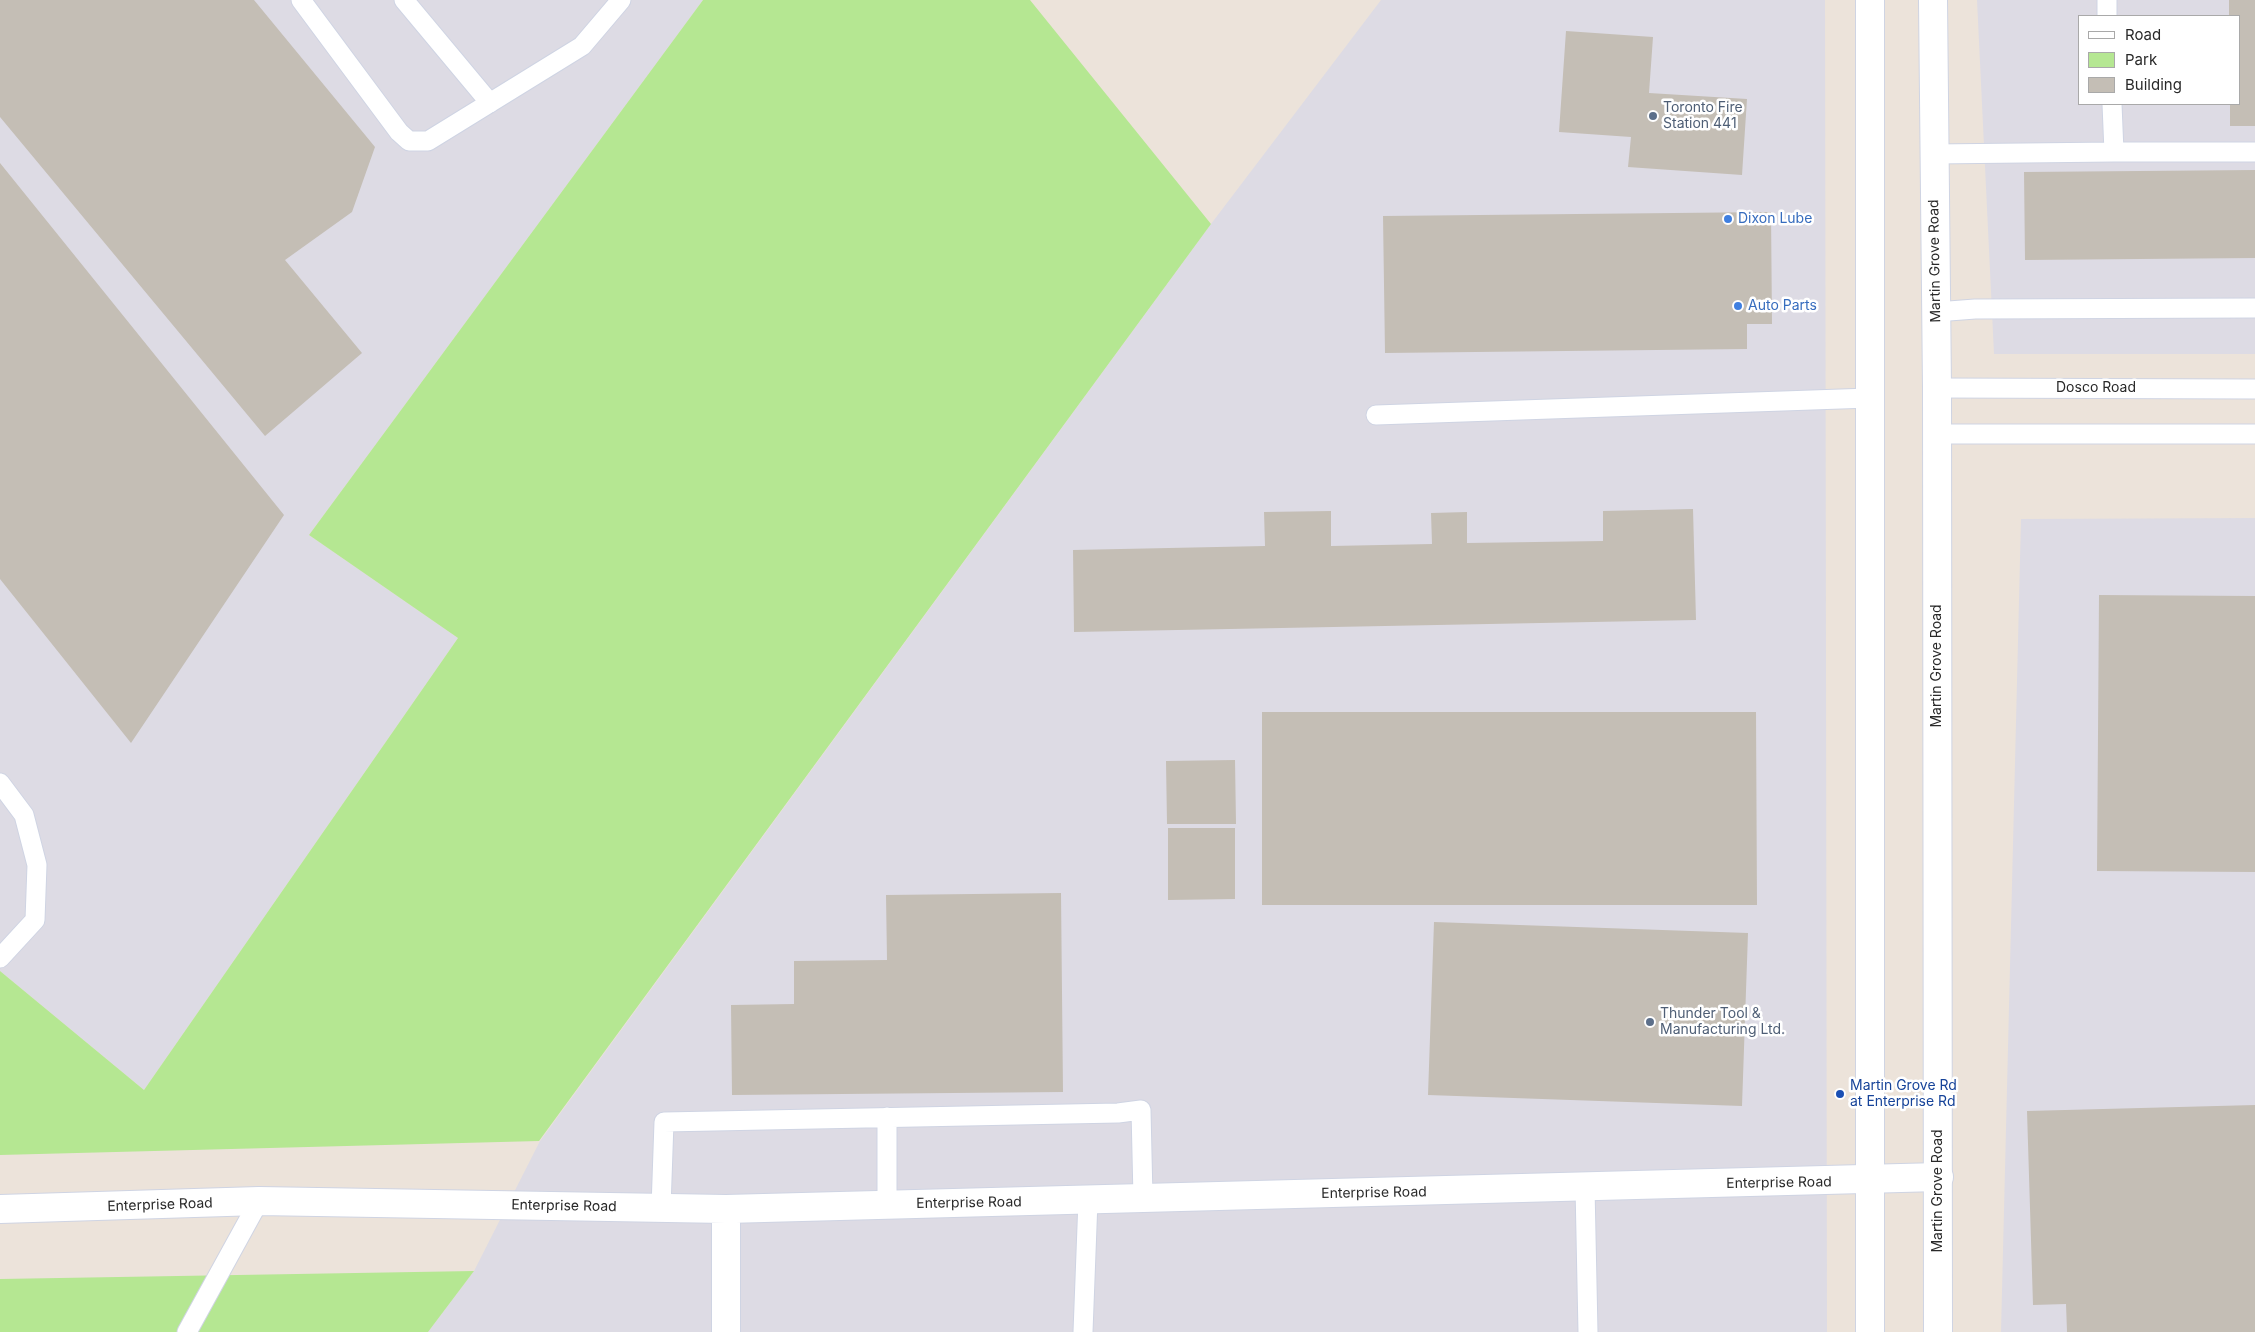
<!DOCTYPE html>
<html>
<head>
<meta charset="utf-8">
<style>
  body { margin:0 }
  #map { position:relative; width:2255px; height:1332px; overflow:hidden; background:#ece3da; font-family:Inter,sans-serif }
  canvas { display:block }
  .legend { position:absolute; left:2078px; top:15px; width:162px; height:90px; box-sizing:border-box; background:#fff; border:1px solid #a9a9a9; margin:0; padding:6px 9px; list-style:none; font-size:15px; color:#292929 }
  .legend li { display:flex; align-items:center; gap:10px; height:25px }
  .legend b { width:25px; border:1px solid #a9a9a9 }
</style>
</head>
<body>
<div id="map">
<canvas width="2255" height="1332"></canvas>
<ul class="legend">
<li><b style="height:6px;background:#fff"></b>Road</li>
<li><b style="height:14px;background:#b5e792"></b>Park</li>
<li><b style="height:14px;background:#c4beb5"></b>Building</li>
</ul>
</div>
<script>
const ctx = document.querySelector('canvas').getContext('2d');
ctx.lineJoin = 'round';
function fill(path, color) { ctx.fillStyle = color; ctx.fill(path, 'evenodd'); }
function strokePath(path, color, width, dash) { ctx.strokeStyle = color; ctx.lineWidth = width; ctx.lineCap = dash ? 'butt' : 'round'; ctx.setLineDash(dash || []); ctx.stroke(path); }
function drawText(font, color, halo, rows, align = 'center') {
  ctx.font = font + ' Inter,sans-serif'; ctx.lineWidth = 5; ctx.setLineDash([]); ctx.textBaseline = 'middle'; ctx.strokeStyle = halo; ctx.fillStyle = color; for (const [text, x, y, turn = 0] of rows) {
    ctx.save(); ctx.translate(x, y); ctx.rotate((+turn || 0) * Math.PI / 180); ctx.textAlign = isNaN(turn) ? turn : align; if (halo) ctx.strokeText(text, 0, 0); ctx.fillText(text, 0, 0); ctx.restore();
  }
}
const industrial = new Path2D(`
  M0 0H703L309 535 458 638 144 1090 0 971Z
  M1381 0H1825L1827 1332H428L474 1271 540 1141 1211 224Z
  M1977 0H2255V354H1994ZM2079 16H2239V104H2079Z
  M2255 518V1332H2001L2021 519Z`);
const green = new Path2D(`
  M703 0H1030L1211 224 539 1141 0 1155V971L144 1090 458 638 309 535Z
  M474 1271 428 1332H0V1279Z`);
const building = new Path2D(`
  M0 0H254L375 147 352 212 285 260 362 353 265 436 0 117Z
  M2229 0H2255V126H2230V104H2239V16H2229Z
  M1566 31 1653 37 1649 93 1747 99 1742 175 1628 167 1631 137 1559 132Z
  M0 163 284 515 131 743 0 579Z
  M2255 170V258L2025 260 2024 172Z
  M1771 212 1772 324H1747V349L1385 353 1383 216Z
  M1693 509 1696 620 1074 632 1073 550 1265 546 1264 512 1331 511V546L1432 544 1431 513 1467 512V543L1603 541V511Z
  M2099 595 2255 596V872L2097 871Z
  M1262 712H1756L1757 905H1262Z
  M1235 760 1236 824H1167L1166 761Z
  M1168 828H1235V899L1168 900Z
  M1061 893 1063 1092 732 1095 731 1005 794 1004V961L887 960 886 895Z
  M1434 922 1748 933 1742 1106 1428 1095Z
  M2255 1105V1332H2067L2066 1304 2033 1305 2027 1111Z`);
const lane = new Path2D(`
  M301 0 399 132 409 141H428L582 46 621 0
  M404 0 490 103
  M2107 0V16
  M2114 152H2255
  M1934 154 2114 152 2112 104
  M1936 312 1975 309 2255 308
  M1937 388 2255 389
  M1376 415 1870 398
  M1937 434H2255
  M0 783 24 815 37 865 35 920 0 958
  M887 1117V1205
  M1585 1187 1588 1332
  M661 1208 664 1122 1118 1113 1141 1110 1143 1198
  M187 1332 259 1201
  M1083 1332 1088 1200`);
const street = new Path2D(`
  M0 1209 259 1201 726 1209 1939 1177
  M726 1209V1332`);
const secondary = new Path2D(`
  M1870 0V1332
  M1933 0 1937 388 1938 1332`);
const markers = [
  [1653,116,5,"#5c6f8a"],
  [1728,219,5,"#3f7fe0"],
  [1738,306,5,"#3f7fe0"],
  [1650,1022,5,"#5c6f8a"],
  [1840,1094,5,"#1a4fb4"]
];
const serviceNames = [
  ["Toronto Fire",1663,108],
  ["Station 441",1663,124],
  ["Thunder Tool &",1660,1014],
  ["Manufacturing Ltd.",1660,1030]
];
const shopNames = [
  ["Dixon Lube",1738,219],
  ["Auto Parts",1748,306]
];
const streetNames = [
  ["Martin Grove Road",1935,261,-91],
  ["Dosco Road",2096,388],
  ["Martin Grove Road",1937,666,-90],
  ["Enterprise Road",1779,1183,-1],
  ["Martin Grove Road",1938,1191,-90],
  ["Enterprise Road",1374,1193,-1],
  ["Enterprise Road",969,1203,-1],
  ["Enterprise Road",160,1205,-2],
  ["Enterprise Road",564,1206,1]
];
const transitNames = [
  ["Martin Grove Rd",1850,1086],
  ["at Enterprise Rd",1850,1102]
];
fill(industrial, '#dddbe4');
fill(green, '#b5e792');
fill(building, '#c4beb5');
strokePath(lane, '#cfd4e3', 21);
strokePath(street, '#cfd4e3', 30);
strokePath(secondary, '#cfd4e3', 30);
strokePath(lane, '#fff', 19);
strokePath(street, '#fff', 28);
strokePath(secondary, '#fff', 28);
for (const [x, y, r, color] of markers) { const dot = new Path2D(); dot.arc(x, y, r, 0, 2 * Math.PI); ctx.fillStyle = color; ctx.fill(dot); strokePath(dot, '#fff', 2); }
drawText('14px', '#4e5e75', '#fff', serviceNames, 'left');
drawText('14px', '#366cbe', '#fff', shopNames, 'left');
drawText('14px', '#292929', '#fff', streetNames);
drawText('14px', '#164399', '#fff', transitNames, 'left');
</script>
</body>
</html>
